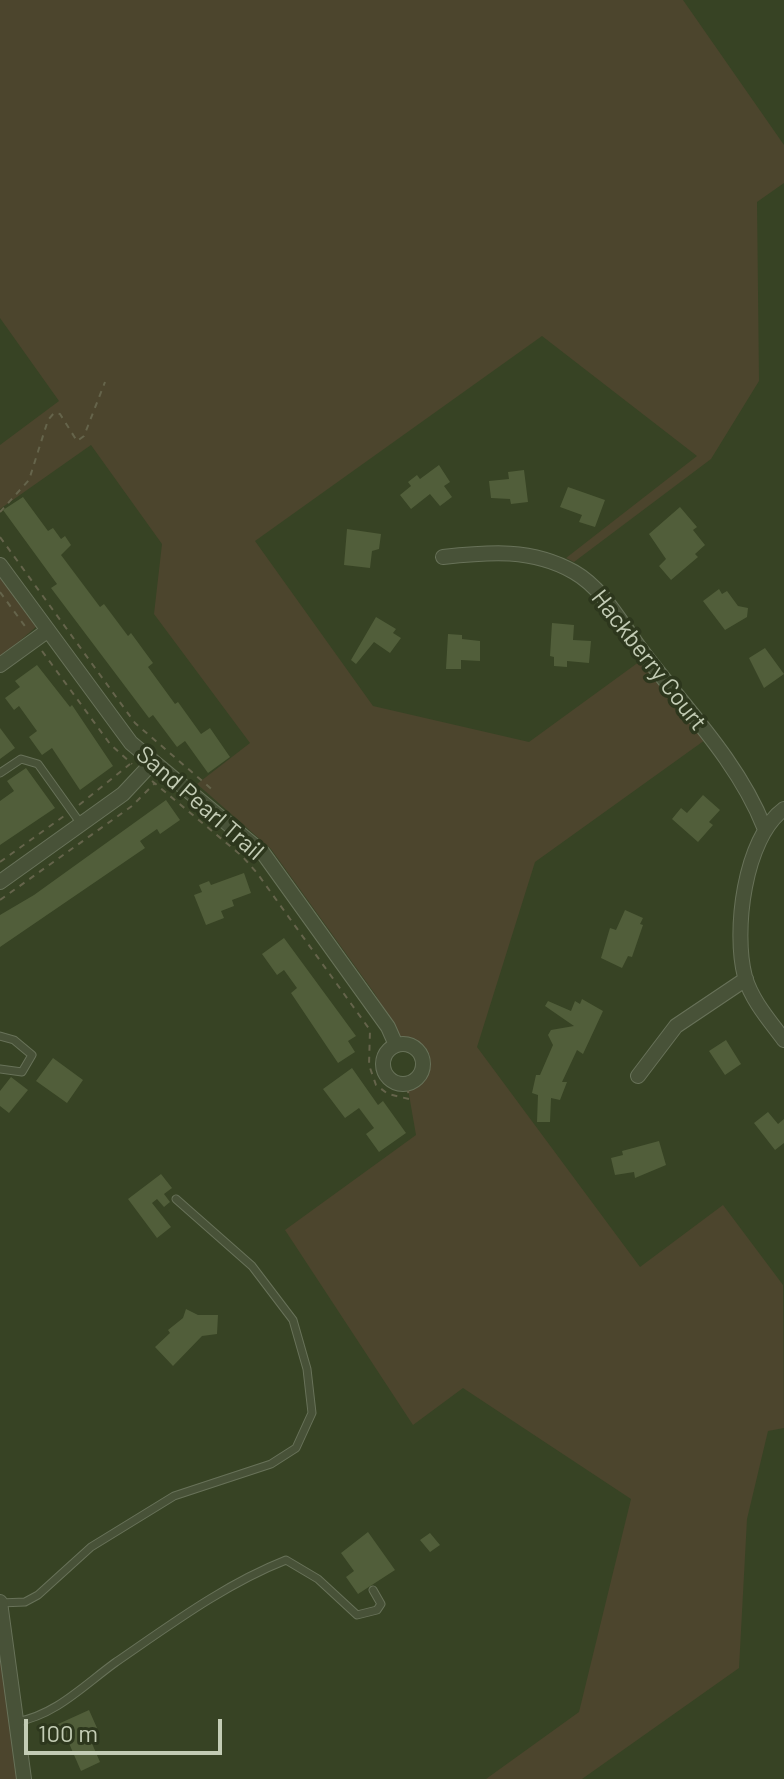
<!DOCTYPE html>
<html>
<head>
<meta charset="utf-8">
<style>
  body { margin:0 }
  #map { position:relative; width:784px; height:1779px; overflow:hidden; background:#374324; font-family:Barlow,sans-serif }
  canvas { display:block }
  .scale { position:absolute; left:24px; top:1719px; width:198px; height:36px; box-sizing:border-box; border:4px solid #c3ccb5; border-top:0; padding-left:10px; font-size:24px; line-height:28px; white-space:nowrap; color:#c3ccb5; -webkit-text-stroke:6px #2d371d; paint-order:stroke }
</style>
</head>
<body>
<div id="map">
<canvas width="784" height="1779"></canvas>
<div class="scale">100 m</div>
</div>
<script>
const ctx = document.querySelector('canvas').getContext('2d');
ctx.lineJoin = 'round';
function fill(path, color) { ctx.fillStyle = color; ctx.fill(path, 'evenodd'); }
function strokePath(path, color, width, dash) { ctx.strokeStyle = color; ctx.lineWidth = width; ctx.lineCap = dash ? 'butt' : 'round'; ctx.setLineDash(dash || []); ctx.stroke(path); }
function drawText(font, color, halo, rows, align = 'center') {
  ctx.font = font + ' Barlow,sans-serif'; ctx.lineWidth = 7; ctx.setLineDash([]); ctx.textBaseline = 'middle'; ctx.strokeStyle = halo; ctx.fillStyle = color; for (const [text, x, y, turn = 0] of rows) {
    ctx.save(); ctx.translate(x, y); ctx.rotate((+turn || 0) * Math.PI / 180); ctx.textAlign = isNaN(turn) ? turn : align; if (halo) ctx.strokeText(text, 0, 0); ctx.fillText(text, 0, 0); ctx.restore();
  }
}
const green = new Path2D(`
  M0 0H683L784 145V183L757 202 759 381 711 459 574 562 566 558 697 456 542 336 255 541 373 706 529 742 643 659 705 740 535 862 477 1047 640 1267 723 1205 783 1285 784 1428 768 1431 747 1519 739 1668 582 1779H486L579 1712 631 1499 463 1388 413 1425 285 1230 416 1135 408 1089C425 1080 442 1055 418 1042 413 1039 405 1038 399 1036L375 994 271 849 197 784 250 743 154 614 162 544 91 445 0 509V445L59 401 0 318Z
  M0 574 37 626 0 658Z
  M0 1602 24 1779H0Z`);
const building = new Path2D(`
  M439 465 450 482 444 486 452 497 440 506 430 494 411 509 400 495 411 486 408 482 417 475 420 479Z
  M524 470 528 502 511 504 510 499 491 498 489 481 509 479 508 472Z
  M568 487 605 500 595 527 579 522 582 515 560 507Z
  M23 497 48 531 53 528 61 539 65 536 71 545 61 555 100 607 104 604 128 636 131 633 153 663 148 667 175 704 178 702 201 734 210 728 230 757 208 773 185 741 177 747 153 715 149 718 51 588 57 584 3 510Z
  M680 507 697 527 693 530 705 545 695 554 698 557 671 580 659 566 666 559 649 534Z
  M347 529 381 534 379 549 372 551 370 568 344 565Z
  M719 589 722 594 727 591 738 606 748 608 747 617 725 630 703 601Z
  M376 617 396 629 393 633 401 638 390 653 374 642 356 664 351 660Z
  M552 623 574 625 573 640 591 641 589 663 567 661V667L554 666V657L550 656Z
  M448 634 462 635V639L480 641V661L461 660V669H446Z
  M765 648 784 674 764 688 749 658Z
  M37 665 70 707 72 705 113 766 80 790 52 748 42 755 29 737 37 731 19 706 14 710 5 698 20 687 15 681Z
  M0 728 15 748 0 759Z
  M26 768 55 808 0 845V801L14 791 7 781Z
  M703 795 720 810 709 822 713 825 698 842 672 819 681 808 687 813Z
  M166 800 180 820 160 834 157 829 140 841 145 848 0 947V915L34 895Z
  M244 873 251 893 232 900 234 906 221 911 224 918 206 925 194 895 202 892 199 885 209 881 211 885Z
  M625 910 643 918 640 924 643 925 632 957 628 956 622 968 601 958 610 928 616 930Z
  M284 938 356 1036 348 1041 355 1052 338 1063 291 993 297 988 284 970 277 975 262 954Z
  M582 999 603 1011 583 1054 577 1050 562 1082H567L560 1100 551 1098 550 1122H537L538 1095 532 1093 536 1075H540L553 1045 548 1035 551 1030 574 1026 545 1006 548 1001 571 1011 575 1001 580 1004Z
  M726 1040 741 1064 725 1075 709 1051Z
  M53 1058 83 1080 67 1103 36 1081Z
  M352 1068 378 1105 383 1101 406 1133 379 1152 366 1134 374 1128 359 1108 345 1118 323 1089Z
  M11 1077 28 1090 9 1113 0 1106V1091Z
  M768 1112 778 1124 784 1119V1143L775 1150 754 1123Z
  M659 1141 666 1165 635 1178 634 1172 615 1175 611 1158 623 1155 622 1151Z
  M161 1174 172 1188 164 1194 170 1202 164 1207 157 1199 152 1203 171 1227 157 1238 128 1199Z
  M186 1309 198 1315H218L217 1334 202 1336 173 1366 155 1347 170 1333 168 1330 183 1318Z
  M368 1532 395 1570 358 1594 346 1577 354 1571 341 1553Z
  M430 1533 440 1545 430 1552 420 1540Z
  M89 1710 97 1728 87 1732 100 1762 81 1771 68 1741 63 1743 56 1725Z`);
const path = new Path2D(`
  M0 512 29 480 48 420 54 413 60 414 77 441 84 436 105 382
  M0 537 135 723 215 792
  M0 592 27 629
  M42 651 110 744 132 764
  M152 781 242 856 257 873 370 1030 369 1065 376 1085 388 1094 409 1099 407 1083
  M79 805 130 764
  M0 862 64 816
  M0 900 132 806 155 783`);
const lane = new Path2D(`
  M0 773 21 759 38 764 81 824
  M0 1036 14 1040 32 1055 22 1072 0 1069
  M0 1603 25 1602 38 1595 91 1547 174 1496 271 1464 296 1448 312 1413 307 1369 293 1320 252 1266 176 1199
  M16 1722C56 1715 84 1685 116 1662 170 1625 225 1584 286 1560L318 1579 357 1615 377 1610 381 1604 373 1590`);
const street = new Path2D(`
  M443 557C489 552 532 548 574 572 604 589 622 625 642 651 684 707 738 761 764 827
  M0 565 131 743 263 853 388 1027 396 1045
  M0 665 47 631
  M784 809C744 838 733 932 745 977 752 1001 770 1021 784 1040
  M0 882 123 794 153 762
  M383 1064a20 20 0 1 1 40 0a20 20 0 1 1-40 0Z
  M638 1076 676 1026 746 979
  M0 1602 24 1779`);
const streetNames = [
  ["Hackberry Court",649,660,52],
  ["Sand Pearl Trail",200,803,41]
];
fill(green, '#4c452d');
fill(building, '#515e3a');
strokePath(lane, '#687259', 9);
strokePath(street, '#687259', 16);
strokePath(path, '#65644b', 2, [6, 6]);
strokePath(lane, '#485238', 7);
strokePath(street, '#485238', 14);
drawText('24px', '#c3ccb5', '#2d371d', streetNames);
</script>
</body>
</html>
